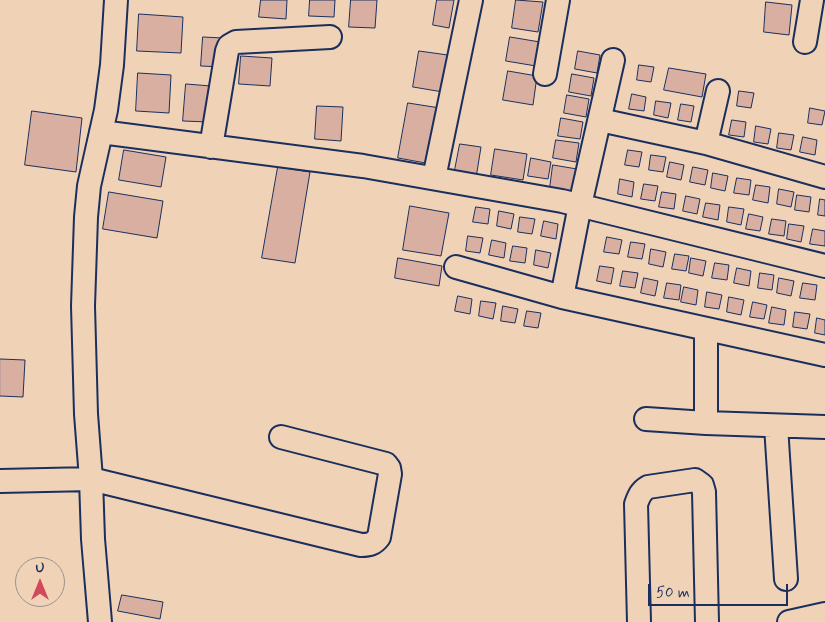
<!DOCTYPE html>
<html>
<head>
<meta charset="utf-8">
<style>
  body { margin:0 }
  #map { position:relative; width:825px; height:622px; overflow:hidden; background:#f0d3b7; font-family:Mynerve,sans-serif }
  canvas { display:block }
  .north { position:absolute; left:15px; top:557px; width:50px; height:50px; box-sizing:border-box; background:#f0d3b7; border:1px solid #9b9193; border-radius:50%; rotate:0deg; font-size:14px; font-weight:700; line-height:20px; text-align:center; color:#1b2f5e }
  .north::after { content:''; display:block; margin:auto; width:18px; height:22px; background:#d1495b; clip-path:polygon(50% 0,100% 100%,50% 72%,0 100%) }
  .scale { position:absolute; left:648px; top:584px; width:140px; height:22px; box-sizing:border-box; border:2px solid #1b2f5e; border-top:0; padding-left:6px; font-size:15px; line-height:18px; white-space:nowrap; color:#1b2f5e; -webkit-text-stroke:4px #f0d3b7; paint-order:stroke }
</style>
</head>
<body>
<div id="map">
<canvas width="825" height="622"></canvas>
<div class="north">U</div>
<div class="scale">50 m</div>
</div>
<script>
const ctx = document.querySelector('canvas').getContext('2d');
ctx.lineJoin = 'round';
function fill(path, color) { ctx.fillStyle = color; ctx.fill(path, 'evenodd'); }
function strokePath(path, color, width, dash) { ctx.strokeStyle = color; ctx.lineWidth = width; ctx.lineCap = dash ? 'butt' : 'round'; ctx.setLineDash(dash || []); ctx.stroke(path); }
const building = new Path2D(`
  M261 0H287L286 19 259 17Z
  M310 0H335L334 17 309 16Z
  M351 0H377L375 28 349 27Z
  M437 0H454L449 28 433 25Z
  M516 0 543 2 538 32 512 28Z
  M766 2 792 5 789 35 764 32Z
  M139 14 183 17 181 53 137 51Z
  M203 37 223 38 222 67 201 66Z
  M510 37 540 42 536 66 506 61Z
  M419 51 455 56 449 93 413 87Z
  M578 51 600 55 597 73 575 69Z
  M241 56 272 58 270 86 239 84Z
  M639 65 654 67 651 82 637 80Z
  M669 68 706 74 702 97 664 90Z
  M508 71 537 76 533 105 503 100Z
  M138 73 171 75 169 113 136 111Z
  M572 74 594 78 591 96 569 92Z
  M186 84 211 86 209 122 183 121Z
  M739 91 754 93 751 108 737 106Z
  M632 94 646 97 644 111 629 109Z
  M567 95 589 99 586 117 564 113Z
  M656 101 671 103 668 118 654 115Z
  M408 103 440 108 431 164 398 158Z
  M681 104 694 106 691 122 678 120Z
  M317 106 343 107 341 141 315 139Z
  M810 108 825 111 822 125 808 123Z
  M32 111 82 118 76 172 25 165Z
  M561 118 583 122 580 139 558 136Z
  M732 120 746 122 744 137 729 135Z
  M756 126 771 129 768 144 754 142Z
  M779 133 794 135 791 150 777 148Z
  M803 137 817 140 815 155 800 152Z
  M556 140 579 143 576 162 553 158Z
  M460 144 481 147 476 178 454 175Z
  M495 149 527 154 523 180 491 175Z
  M124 150 166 157 161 187 119 180Z
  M628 150 642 152 639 167 625 165Z
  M651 155 666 157 663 172 649 170Z
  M531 158 551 162 548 179 528 176Z
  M670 162 684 165 681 180 667 177Z
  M553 165 577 169 574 191 550 188Z
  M278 167 310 172 295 263 262 258Z
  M693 167 708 170 705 185 690 182Z
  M713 173 728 176 725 191 711 188Z
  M737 178 751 180 749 195 734 193Z
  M620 179 634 182 632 197 618 194Z
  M644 184 658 186 655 201 641 199Z
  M756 185 770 187 768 203 753 200Z
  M779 189 794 192 791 207 777 204Z
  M109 192 163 201 157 238 103 229Z
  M662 192 676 194 674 209 659 207Z
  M797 195 811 197 809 212 795 210Z
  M686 196 700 199 697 214 683 211Z
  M820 199 825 200V216L818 215Z
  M706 203 720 205 718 220 703 217Z
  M410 206 449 213 441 256 403 250Z
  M476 207 490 209 488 224 473 222Z
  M729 207 744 209 741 225 727 222Z
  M499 211 514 214 511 229 497 226Z
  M749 214 763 217 760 231 746 229Z
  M520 217 535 219 532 234 518 232Z
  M772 219 786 221 784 236 769 234Z
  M544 221 558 224 556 239 541 236Z
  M789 224 804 226 801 242 787 239Z
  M813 229 825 231V246L810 244Z
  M468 236 483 238 480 253 466 251Z
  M607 237 622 240 619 254 604 252Z
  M492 240 506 243 504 258 489 255Z
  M631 242 645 244 642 259 628 257Z
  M513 246 527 248 525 263 510 261Z
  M651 249 666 252 663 267 649 264Z
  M536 250 551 253 548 268 534 265Z
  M675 254 689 256 686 271 672 269Z
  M398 258 442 266 439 286 395 278Z
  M691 258 706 261 703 276 689 273Z
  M715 263 729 265 727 280 712 278Z
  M600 266 614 268 611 284 597 281Z
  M737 268 751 271 749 286 734 283Z
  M623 271 638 273 635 288 620 286Z
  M760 273 774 275 772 290 758 288Z
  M644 278 658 281 655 296 641 293Z
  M779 278 794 281 791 296 777 293Z
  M667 283 681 285 679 300 664 298Z
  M803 283 817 285 815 300 800 298Z
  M684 287 698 290 696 305 681 302Z
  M707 292 722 295 719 309 705 307Z
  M458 296 472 299 470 314 455 311Z
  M729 297 744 300 741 315 727 312Z
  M481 301 496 303 493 319 479 316Z
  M753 302 767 305 764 319 750 317Z
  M503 306 518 309 515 323 501 321Z
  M772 307 786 310 784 325 769 323Z
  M527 311 541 313 538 328 524 326Z
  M795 312 810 314 807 329 793 327Z
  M817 318 825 320V335L815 333Z
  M0 359 25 360 23 397 0 396Z
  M122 595 163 602 160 619 118 611Z`);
const minor = new Path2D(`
  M805 42 812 0
  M545 74 558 0
  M600 120 706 143 825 177
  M101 132 363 166 562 201 825 266
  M706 143 718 91
  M211 147 227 51 229 46 236 42 330 37
  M434 178 471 0
  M456 267 562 297 825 355
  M562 297 580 205 613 60
  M706 329V423L825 427
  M646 419 706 423
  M776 426 786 579
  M0 481 91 479 361 545C369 545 374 544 379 537L390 474 389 468 386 464 281 437
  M100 622 93 539 91 479 86 414 83 306 86 217 89 186 106 110 112 65 116 0
  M639 622 636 504C639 496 641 491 648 487L695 480 702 485 704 492 707 622
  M789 622 825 614`);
fill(building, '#d8afa1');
strokePath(building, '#1b2f5e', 1);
strokePath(minor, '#1b2f5e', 26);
strokePath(minor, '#f0d3b7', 22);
</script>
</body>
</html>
